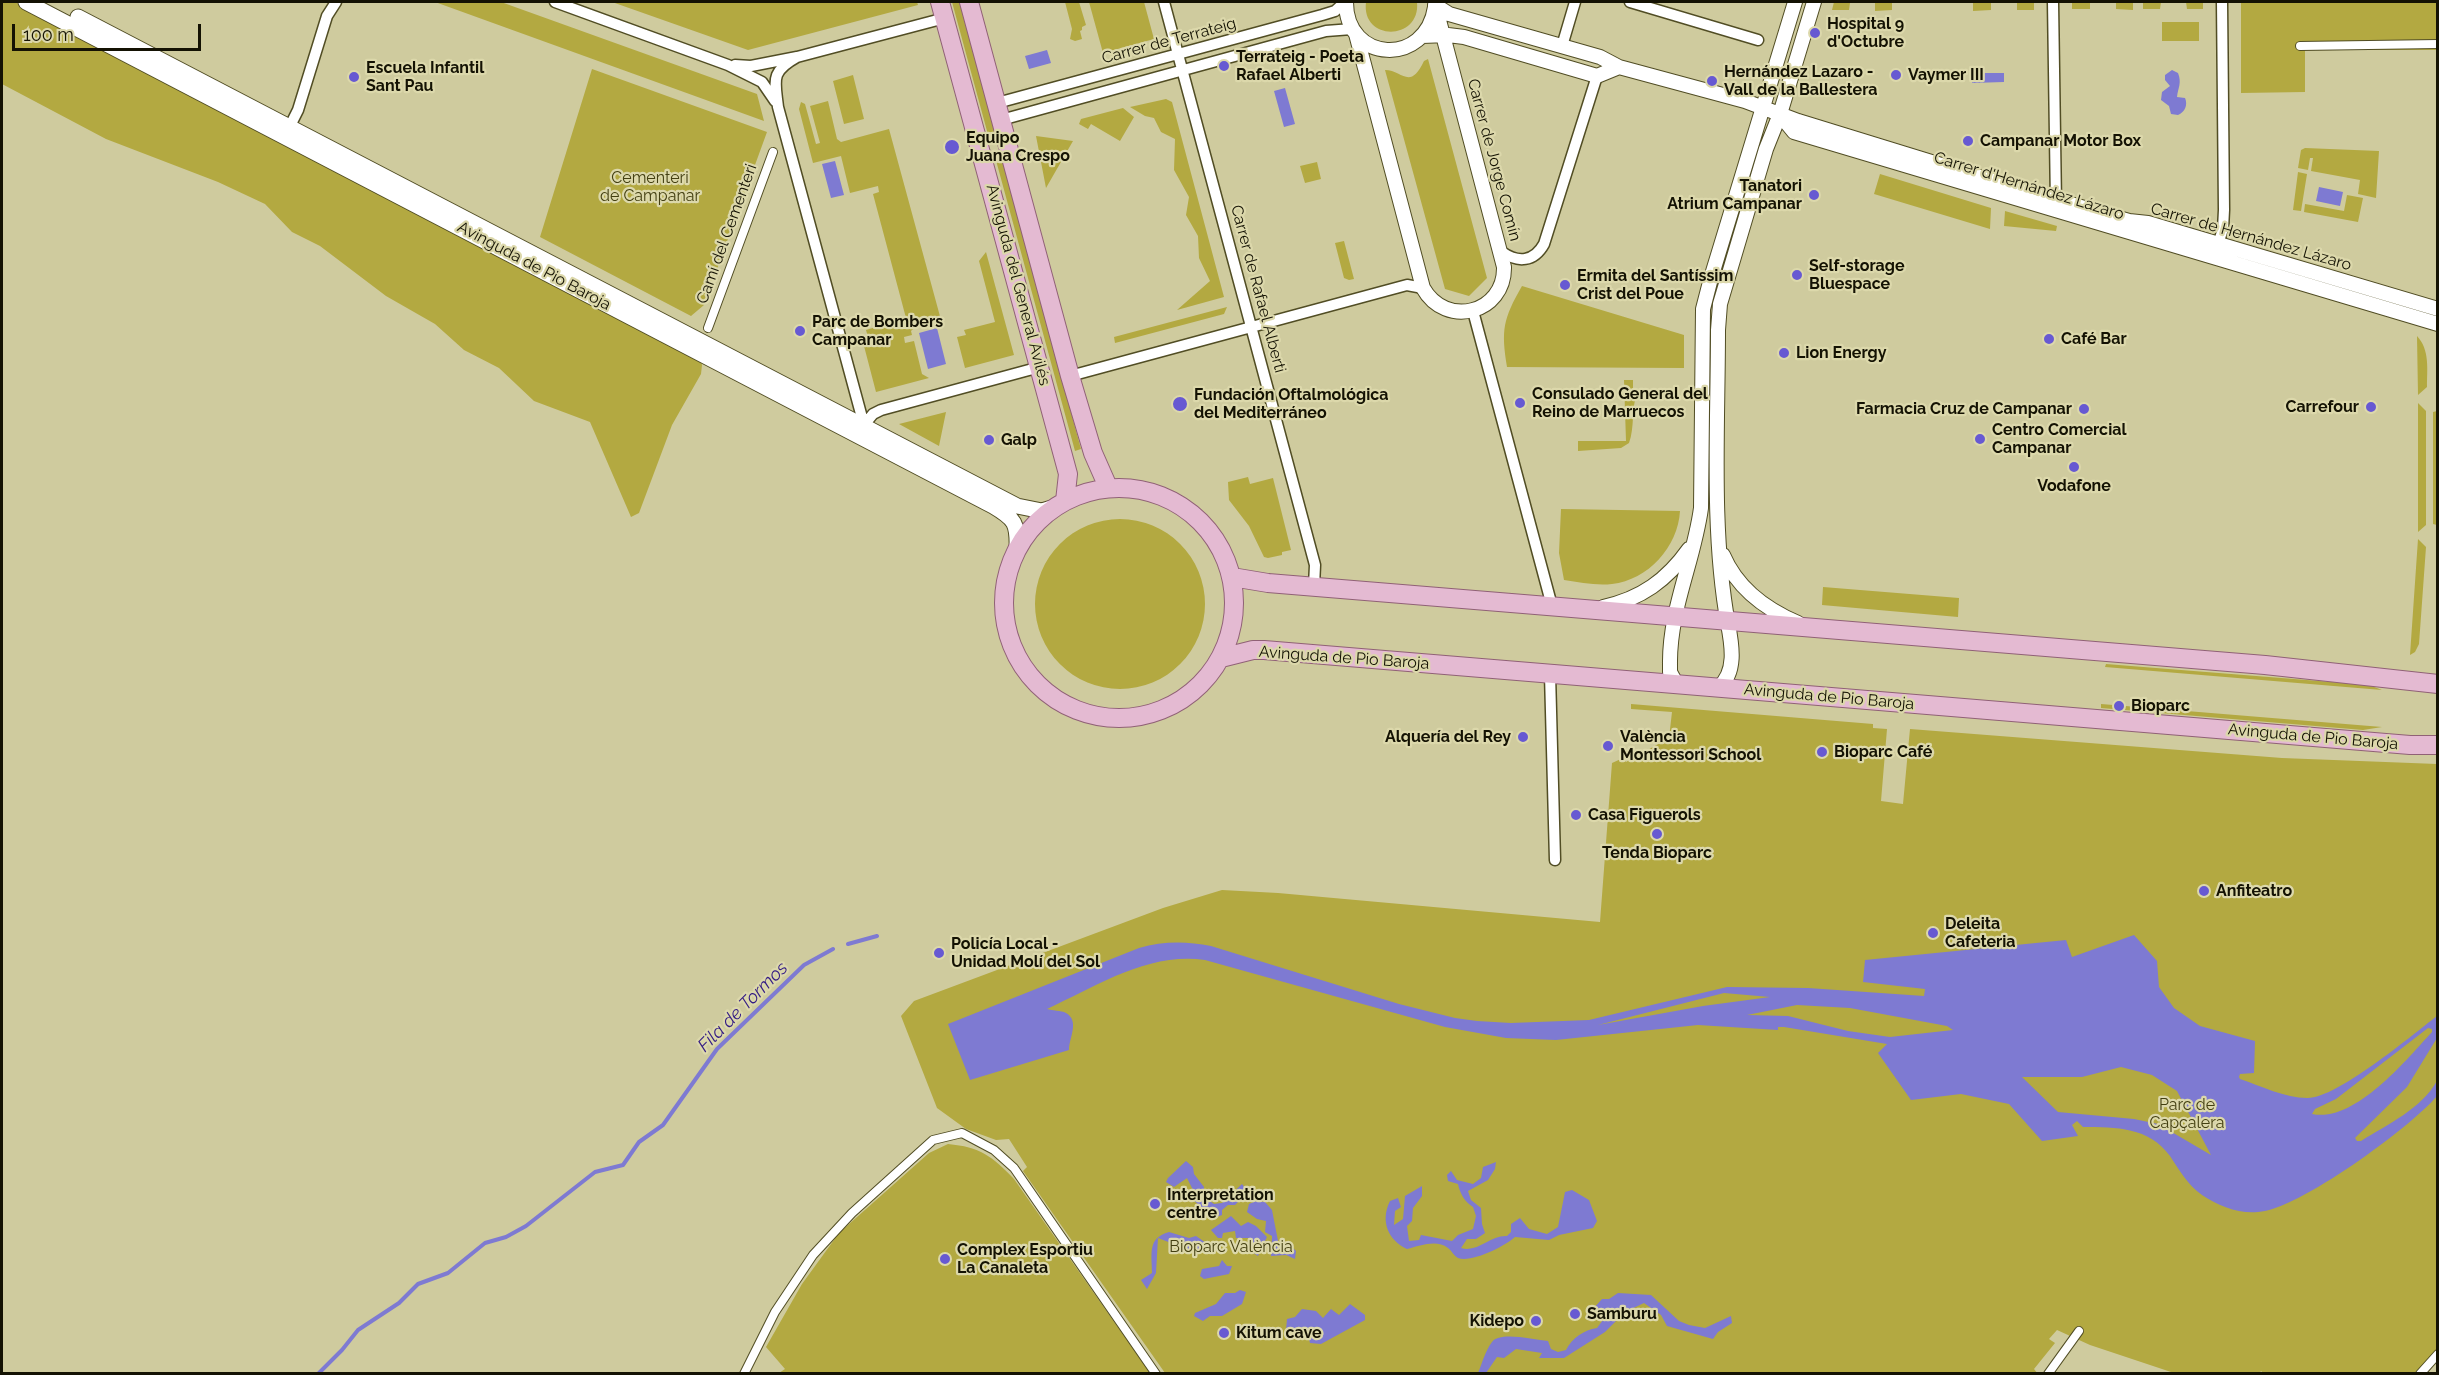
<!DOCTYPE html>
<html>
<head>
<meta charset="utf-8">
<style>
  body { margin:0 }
  #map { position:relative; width:2439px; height:1375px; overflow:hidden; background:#cfcb9e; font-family:Raleway,sans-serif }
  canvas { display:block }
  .frame { position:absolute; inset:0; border:3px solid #141203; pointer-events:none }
  .scale { position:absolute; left:12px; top:24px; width:189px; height:27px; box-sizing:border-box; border:3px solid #141203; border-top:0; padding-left:8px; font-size:18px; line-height:21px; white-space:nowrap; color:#141203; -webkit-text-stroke:4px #dcd8ab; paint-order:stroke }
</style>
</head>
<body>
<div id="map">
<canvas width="2439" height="1375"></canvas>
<div class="frame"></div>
<div class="scale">100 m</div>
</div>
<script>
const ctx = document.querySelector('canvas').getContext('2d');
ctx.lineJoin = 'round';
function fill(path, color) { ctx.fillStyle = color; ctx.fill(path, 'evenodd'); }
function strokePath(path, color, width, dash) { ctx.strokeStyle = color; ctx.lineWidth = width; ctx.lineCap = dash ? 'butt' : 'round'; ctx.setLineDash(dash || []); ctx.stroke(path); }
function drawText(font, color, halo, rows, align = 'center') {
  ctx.font = font + ' Raleway,sans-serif'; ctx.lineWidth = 4.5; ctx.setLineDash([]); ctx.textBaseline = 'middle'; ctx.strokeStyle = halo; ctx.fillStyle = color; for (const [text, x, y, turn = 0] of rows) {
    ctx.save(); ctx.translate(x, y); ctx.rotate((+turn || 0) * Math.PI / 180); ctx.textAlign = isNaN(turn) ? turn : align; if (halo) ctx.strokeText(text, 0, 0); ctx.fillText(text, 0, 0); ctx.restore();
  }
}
const green = new Path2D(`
  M2 2H15L700 358 702 365 701 374 672 425 639 513 631 517 590 422 534 401 499 368 464 350 435 324 386 296 320 246 292 232 265 204 218 182 106 139 2 84Z
  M435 2H501L757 94 764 121Z
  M612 2H917L918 5 748 50Z
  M952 2H960L997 140 990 142Z
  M1065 2H1079L1086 25 1082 27V30L1080 31 1082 39 1075 41 1070 39 1072 29Z
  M1089 2H1144L1154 39 1103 53Z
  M1366 2H1417C1421 41 1361 42 1366 2Z
  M1834 2H1892V10L1875 11V3H1850L1849 10H1832Z
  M1973 2H2034V10H2017V3H1991V10L1973 11Z
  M2072 2H2133V10L2116 9V2H2090V9H2072Z
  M2143 2H2203V9H2187L2186 2H2161L2160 9H2143Z
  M2241 2H2436V50H2305V92L2241 93Z
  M2162 22H2199V41H2162Z
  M1428 59 1487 278 1469 296 1445 289 1385 70C1402 70 1410 91 1424 61Z
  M592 69 767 132 704 305 691 316 540 237Z
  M853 75 864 119 844 124 833 81Z
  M1166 99 1172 102 1224 297 1177 310 1210 281 1199 258 1198 236 1186 215 1189 197 1174 170 1175 139 1161 132 1154 118 1145 116 1130 107Z
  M828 101 837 139 841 142 889 129 941 320 915 327 911 331 912 335 904 337 905 343 914 341 922 374 929 378 876 392 864 346 870 344 866 330 906 318 873 194 879 192 878 186 850 193 841 156 813 163 799 109 801 102 805 104 816 144 820 143 810 106Z
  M1123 108 1134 117 1120 141 1091 124 1088 129 1079 124 1081 119Z
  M1036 136 1073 141 1046 188Z
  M2305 148 2379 151 2376 198 2358 194 2360 180 2311 171 2313 158H2310L2308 170 2298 168 2301 150Z
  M1000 151 1081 449 1075 451 994 153Z
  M1317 162 1321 179 1305 183 1300 166Z
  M2298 172 2307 174 2301 211 2293 210Z
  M1880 174 1991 208 1990 229 1874 194Z
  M2347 195 2363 198 2358 222 2304 212 2305 204 2344 211Z
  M2005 211 2057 226 2056 231 2004 226Z
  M1344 241 1354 279 1349 280 1344 278 1335 243Z
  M986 252 1014 355 965 368 957 337 966 335 964 330 995 322 979 261Z
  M1522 286 1684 335V368L1507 367C1501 330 1503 319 1522 286Z
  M1227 307 1224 314 1115 343 1114 337Z
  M2417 336C2430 350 2427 369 2427 387L2418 395Z
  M1624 380H1633V389L1637 394C1631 408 1635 427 1629 443L1621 448 1578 451V441H1626Z
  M2418 403 2426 411V525L2418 532Z
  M2437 411V525L2433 524V412Z
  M946 412 939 446 899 424Z
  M1248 477 1250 484 1273 478 1291 550 1282 552V555L1268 558 1264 557 1249 526 1229 500 1228 482Z
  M1561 509 1680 511C1678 547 1648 580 1612 584 1596 586 1580 582 1564 580L1559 553Z
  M1035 604a85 85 0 1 1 170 0a85 85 0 1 1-170 0Z
  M2418 539 2426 547 2419 644 2415 652 2410 655Z
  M1823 587 1959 598 1958 617 1822 605Z
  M2106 664 2369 685 2382 690 2105 667Z
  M1631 704 1873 724V728L1887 729 1881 801 1903 804 1910 729 2282 758 2437 764V1349L2416 1373H2261L2262 1371 2255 1374 2174 1373 2090 1345 2057 1330 2049 1339 2055 1343 2034 1369 2038 1374 1165 1373 1023 1171 1027 1167 1009 1139 996 1140 966 1129 937 1108 901 1016 914 1001 1163 908 1222 890 1278 893 1600 922 1612 763 1623 758 1626 762 1669 738 1672 712 1631 709Z
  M2101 704 2382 727 2363 730 2101 708Z
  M948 1144C980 1147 992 1156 1014 1179L1150 1373H779L785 1369 766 1347 802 1284 839 1233 929 1153Z`);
const water = new Path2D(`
  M1047 50 1051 63 1029 69 1025 56Z
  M2172 70 2178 73C2182 83 2178 88 2177 97L2185 98C2188 105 2185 112 2178 115L2171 114 2169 106 2161 100 2162 92 2170 86 2165 80V75Z
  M1971 73H2004V82L1972 83Z
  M1285 88 1295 124 1284 127 1274 91Z
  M835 161 844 195 831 198 822 164Z
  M2319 187 2343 192 2340 206 2316 201Z
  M937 328 946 364 928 369 919 333Z
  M2134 935 2157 961 2159 987 2174 1008 2200 1026 2255 1041 2254 1073 2240 1074 2239 1077 2240 1079C2261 1086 2285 1098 2307 1098 2336 1099 2411 1036 2437 1016V1038L2407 1087 2358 1135 2355 1138 2357 1141H2361C2388 1124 2421 1109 2437 1081V1096C2411 1127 2298 1210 2258 1212 2239 1214 2218 1206 2202 1195 2188 1185 2179 1170 2170 1156 2149 1127 2116 1127 2083 1127L2077 1121 2072 1125 2078 1136 2042 1141 2009 1104 1961 1094 1911 1100 1878 1053 1887 1044 1784 1027H1778V1030L1698 1025 1556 1040 1506 1038 1445 1027 1205 960C1148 952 1097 986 1047 1009 1052 1011 1061 1010 1066 1013 1080 1021 1069 1038 1069 1050L970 1080 948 1024 1139 948C1163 941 1186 941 1211 946L1399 1004 1455 1018 1477 1021 1511 1023 1589 1020 1727 987 1808 988 1924 996 1925 989 1863 982 1865 960 2066 940 2072 957ZM1724 993 1770 997 1703 1006 1598 1025ZM1797 1005 1850 1008 1947 1026 1953 1030 1890 1037 1848 1031 1788 1016 1747 1015ZM2428 1028 2432 1029V1032C2406 1060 2355 1123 2312 1114L2315 1109 2336 1099ZM2121 1067 2152 1075 2177 1091 2211 1155 2158 1124 2134 1119 2058 1112 2022 1077H2082Z
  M1186 1161 1193 1167 1194 1174 1204 1187 1203 1196 1214 1204 1222 1203 1242 1184 1246 1189 1245 1195 1235 1205H1228L1222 1210V1215L1217 1217C1209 1211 1199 1207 1192 1198L1193 1190 1187 1178 1174 1187 1166 1182 1168 1178Z
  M1496 1162 1495 1169 1488 1180 1468 1191 1471 1200 1481 1208 1482 1224 1485 1233 1476 1239H1467L1461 1248C1478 1253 1490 1235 1507 1236L1511 1232V1224L1520 1218 1529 1229 1547 1234 1558 1227 1565 1192 1572 1190 1589 1200 1597 1221 1593 1228 1559 1235 1549 1240 1515 1237C1505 1246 1472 1263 1458 1258 1454 1256 1452 1251 1448 1248 1436 1239 1420 1246 1407 1249 1388 1240 1380 1221 1390 1201L1398 1198 1401 1207 1395 1211 1394 1225 1403 1219 1405 1196 1422 1186V1196L1413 1208 1412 1221 1407 1226 1409 1241 1419 1240 1421 1235 1452 1241 1458 1235 1473 1229 1476 1216 1473 1207C1465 1202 1460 1194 1458 1184L1448 1181 1447 1175 1451 1171 1457 1180 1473 1184 1481 1178 1483 1167Z
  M1256 1201 1265 1202 1272 1210 1279 1246 1292 1247 1296 1251 1295 1259 1286 1255 1271 1256 1272 1236 1265 1232 1266 1221 1257 1219 1247 1212 1249 1204Z
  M1231 1216 1241 1226 1248 1222 1256 1226 1267 1237 1258 1256 1249 1250 1253 1248 1251 1243 1248 1242 1250 1238H1236L1235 1231 1223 1233 1222 1238H1218L1211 1230Z
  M1169 1232 1189 1238 1196 1236 1209 1245 1201 1253H1197L1158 1238 1156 1273 1147 1289 1141 1280 1152 1273C1152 1254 1147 1238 1169 1232Z
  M1222 1260 1227 1266H1232L1229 1274 1204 1279 1200 1276 1202 1269 1219 1266Z
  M1240 1290 1246 1292 1242 1304 1222 1316H1210L1203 1321 1194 1316 1195 1313 1216 1304 1225 1293H1235Z
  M1618 1293 1651 1295 1679 1321 1689 1325 1705 1328 1731 1316 1732 1323 1718 1332 1713 1339 1667 1326 1661 1315 1644 1303 1625 1312 1605 1332 1564 1358H1539L1542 1353 1516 1349 1504 1358 1497 1357 1486 1373H1478C1482 1364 1485 1351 1492 1342 1500 1331 1534 1340 1548 1341L1551 1349 1558 1352 1566 1350C1572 1338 1584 1330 1597 1328L1603 1320 1601 1312 1593 1309 1602 1299H1609Z
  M1350 1304 1365 1315V1320L1321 1344 1310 1343 1308 1335 1286 1330 1287 1319 1295 1317 1302 1309 1316 1311 1323 1318 1331 1309 1339 1315Z`);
const stream = new Path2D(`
  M848 944 877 936
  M318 1374 342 1350 358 1330 399 1303 418 1284 448 1273 485 1243 506 1237 526 1226 595 1172 623 1165 639 1142 663 1125 717 1049 804 965 833 949`);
const pedestrian = new Path2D(`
  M2300 46 2438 44
  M708 328 773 152
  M744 1374 775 1312 813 1255 852 1213 933 1140 962 1133 994 1150 1014 1168 1156 1374
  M2048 1374 2079 1331
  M2420 1374 2438 1354`);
const minor = new Path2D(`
  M555 2 728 65 762 82 775 101
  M1164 2 1315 565 1314 586
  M1630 2 1758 40
  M2053 2 2056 205
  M1562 46 1575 2
  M797 57C770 72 775 80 778 107L864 425
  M735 65 751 66 797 57 945 18
  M997 103 1322 15 1335 11 1345 2
  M1001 120 1326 31 1352 29
  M290 126 298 110 327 16 336 2
  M2218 244 2223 229 2224 210 2222 2
  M1502 252C1518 263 1534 262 1544 244L1597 76
  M1473 311 1552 606
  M1070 376 1407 285 1423 288
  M864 425 873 414 881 410 1040 367
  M1550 674 1555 860`);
const tertiary = new Path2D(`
  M1346 2C1346 63 1426 67 1435 7
  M1435 5 1449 14 1600 57 1619 67 1745 101 1798 121 2019 189 2129 221 2148 223 2438 309
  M1356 34 1423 288C1446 329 1505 313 1504 267L1435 5
  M1422 36 1448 35 1464 37 1597 76 1619 67
  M1781 116 1794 132 2438 324
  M1723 555C1737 588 1765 609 1798 623
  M1603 607C1641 599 1667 580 1689 549
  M1677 685 1670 672V665C1669 610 1694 561 1701 508L1703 309 1711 278 1795 2
  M1718 688C1737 673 1732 645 1728 624 1711 531 1718 425 1718 330L1720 304 1766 149 1780 114 1814 2`);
const secondary = new Path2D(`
  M26 2 993 506C1015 519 1018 523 1017 550
  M78 17 1017 506 1042 511 1052 508`);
const primary = new Path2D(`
  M940 2 1068 474 1065 501
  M969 2 1070 376 1093 453 1108 487
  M1004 603a115 115 0 1 1 230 0a115 115 0 1 1-230 0Z
  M1232 577 1268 583 2265 665 2438 684
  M1221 658 1253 650H1264L2410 745H2438`);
const markers = [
  [1815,33,6,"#6759d2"],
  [1224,66,6,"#6759d2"],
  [1896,75,6,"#6759d2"],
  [354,77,6,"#6759d2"],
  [1712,81,6,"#6759d2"],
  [1968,141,6,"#6759d2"],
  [952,147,8,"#6759d2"],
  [1814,195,6,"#6759d2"],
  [1797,275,6,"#6759d2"],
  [1565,285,6,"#6759d2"],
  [800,331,6,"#6759d2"],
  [2049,339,6,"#6759d2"],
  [1784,353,6,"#6759d2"],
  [1520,403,6,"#6759d2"],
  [1180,404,8,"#6759d2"],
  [2371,407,6,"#6759d2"],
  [2084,409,6,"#6759d2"],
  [1980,439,6,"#6759d2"],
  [989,440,6,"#6759d2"],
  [2074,467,6,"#6759d2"],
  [2119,706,6,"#6759d2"],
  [1523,737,6,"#6759d2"],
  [1608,746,6,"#6759d2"],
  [1822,752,6,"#6759d2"],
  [1576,815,6,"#6759d2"],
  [1657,834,6,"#6759d2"],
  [2204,891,6,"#6759d2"],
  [1933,933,6,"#6759d2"],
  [939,953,6,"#6759d2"],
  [1155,1204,6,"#6759d2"],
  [945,1259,6,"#6759d2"],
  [1575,1314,6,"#6759d2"],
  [1536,1321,6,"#6759d2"],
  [1224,1333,6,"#6759d2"]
];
const poiNames = [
  ["Hospital 9",1827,24],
  ["d'Octubre",1827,42],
  ["Terrateig - Poeta",1236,57],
  ["Rafael Alberti",1236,75],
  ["Escuela Infantil",366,68],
  ["Sant Pau",366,86],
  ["Hernández Lazaro -",1724,72],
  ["Vall de la Ballestera",1724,90],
  ["Vaymer III",1908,75],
  ["Equipo",966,138],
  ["Juana Crespo",966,156],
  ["Campanar Motor Box",1980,141],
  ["Tanatori",1802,186,"right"],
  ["Atrium Campanar",1802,204,"right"],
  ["Self-storage",1809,266],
  ["Bluespace",1809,284],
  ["Ermita del Santíssim",1577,276],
  ["Crist del Poue",1577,294],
  ["Parc de Bombers",812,322],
  ["Campanar",812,340],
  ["Café Bar",2061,339],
  ["Lion Energy",1796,353],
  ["Consulado General del",1532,394],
  ["Reino de Marruecos",1532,412],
  ["Fundación Oftalmológica",1194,395],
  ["del Mediterráneo",1194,413],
  ["Carrefour",2359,407,"right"],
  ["Farmacia Cruz de Campanar",2072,409,"right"],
  ["Centro Comercial",1992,430],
  ["Campanar",1992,448],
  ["Galp",1001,440],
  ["Vodafone",2074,486,"center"],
  ["Bioparc",2131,706],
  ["Alquería del Rey",1511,737,"right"],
  ["València",1620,737],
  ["Montessori School",1620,755],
  ["Bioparc Café",1834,752],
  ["Casa Figuerols",1588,815],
  ["Tenda Bioparc",1657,853,"center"],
  ["Anfiteatro",2216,891],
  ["Deleita",1945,924],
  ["Cafeteria",1945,942],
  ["Policía Local -",951,944],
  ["Unidad Molí del Sol",951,962],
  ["Interpretation",1167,1195],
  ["centre",1167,1213],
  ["Complex Esportiu",957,1250],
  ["La Canaleta",957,1268],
  ["Samburu",1587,1314],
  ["Kidepo",1524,1321,"right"],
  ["Kitum cave",1236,1333]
];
const streetNames = [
  ["Carrer de Terrateig",1169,41,-15],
  ["Carrer de Jorge Comín",1494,160,75],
  ["Carrer d'Hernández Lázaro",2029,186,17],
  ["Camí del Cementeri",727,234,-70],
  ["Carrer de Hernández Lázaro",2251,237,16],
  ["Avinguda de Pio Baroja",534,266,28],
  ["Avinguda del General Avilés",1018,285,75],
  ["Carrer de Rafael Alberti",1258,289,75],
  ["Avinguda de Pio Baroja",1344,658,4],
  ["Avinguda de Pio Baroja",1829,697,5],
  ["Avinguda de Pio Baroja",2313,737,5]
];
const parkNames = [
  ["Cementeri",650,178],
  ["de Campanar",650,196],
  ["Parc de",2187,1105],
  ["Capçalera",2187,1123],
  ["Bioparc València",1231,1247]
];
const waterNames = [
  ["Fila de Tormos",743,1007,-45]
];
fill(green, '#b3a941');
fill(water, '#7e7ad2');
strokePath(stream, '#7e7ad2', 4);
strokePath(pedestrian, '#514d24', 10);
strokePath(minor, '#514d24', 13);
strokePath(tertiary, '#514d24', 16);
strokePath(secondary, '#514d24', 17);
strokePath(primary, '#906176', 20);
strokePath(pedestrian, '#fff', 8);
strokePath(minor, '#fff', 10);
strokePath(tertiary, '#fff', 14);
strokePath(secondary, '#fff', 15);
strokePath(primary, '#e4bad2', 18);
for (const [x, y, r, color] of markers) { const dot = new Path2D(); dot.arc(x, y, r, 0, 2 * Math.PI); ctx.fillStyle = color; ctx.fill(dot); strokePath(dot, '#dcd8ab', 2); }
drawText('bold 16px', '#141203', '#dcd8ab', poiNames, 'left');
drawText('16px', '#141203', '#dcd8ab', streetNames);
drawText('16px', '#433f11', '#dcd8ab', parkNames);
drawText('italic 18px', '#331b84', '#dcd8ab', waterNames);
</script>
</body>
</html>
